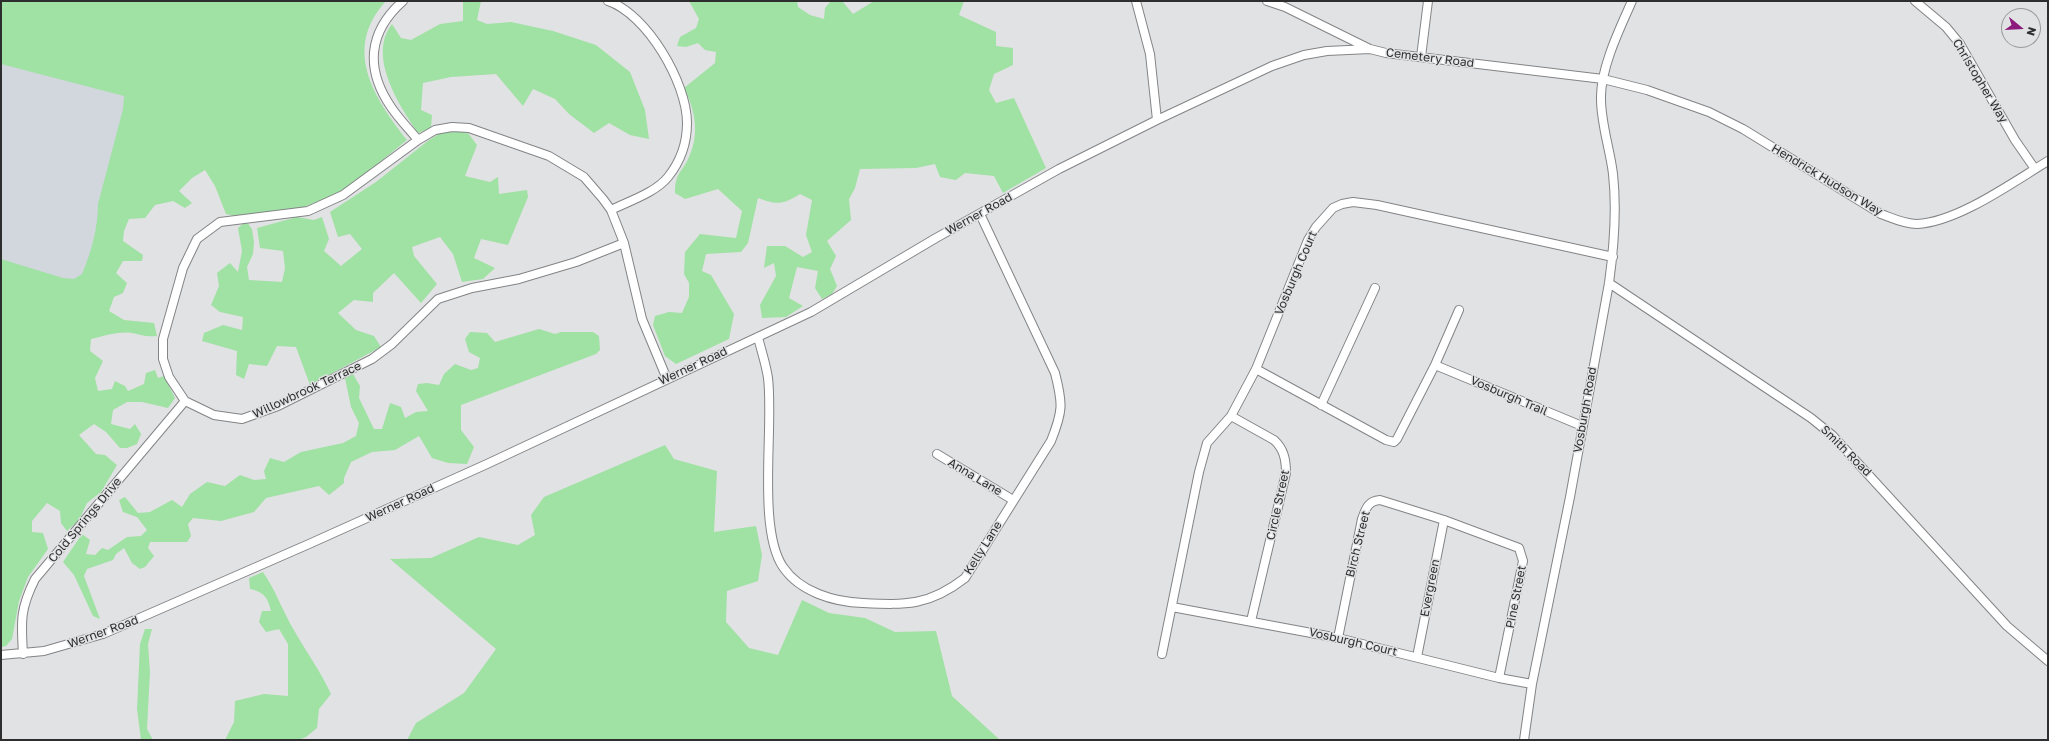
<!DOCTYPE html>
<html>
<head>
<meta charset="utf-8">
<style>
  body { margin:0 }
  #map { position:relative; width:2049px; height:741px; overflow:hidden; background:#e1e2e3; font-family:"Golos Text",sans-serif }
  canvas { display:block }
  .frame { position:absolute; inset:0; border:2px solid #2e2e2f; pointer-events:none }
  .north { position:absolute; left:2001px; top:8px; width:40px; height:40px; box-sizing:border-box; background:#e1e2e3; border:1px solid #999a9b; border-radius:50%; rotate:108deg; font-size:11px; font-weight:700; line-height:16px; text-align:center; color:#2e2e2f }
  .north::after { content:''; display:block; margin:auto; width:14px; height:18px; background:#8d1b7d; clip-path:polygon(50% 0,100% 100%,50% 72%,0 100%) }
</style>
</head>
<body>
<div id="map">
<canvas width="2049" height="741"></canvas>
<div class="frame"></div>
<div class="north">N</div>
</div>
<script>
const ctx = document.querySelector('canvas').getContext('2d');
ctx.lineJoin = 'round';
function fill(path, color) { ctx.fillStyle = color; ctx.fill(path, 'evenodd'); }
function strokePath(path, color, width, dash) { ctx.strokeStyle = color; ctx.lineWidth = width; ctx.lineCap = dash ? 'butt' : 'round'; ctx.setLineDash(dash || []); ctx.stroke(path); }
function drawText(font, color, halo, rows, align = 'center') {
  ctx.font = font + ' "Golos Text",sans-serif'; ctx.lineWidth = 3; ctx.setLineDash([]); ctx.textBaseline = 'middle'; ctx.strokeStyle = halo; ctx.fillStyle = color; for (const [text, x, y, turn = 0] of rows) {
    ctx.save(); ctx.translate(x, y); ctx.rotate((+turn || 0) * Math.PI / 180); ctx.textAlign = isNaN(turn) ? turn : align; if (halo) ctx.strokeText(text, 0, 0); ctx.fillText(text, 0, 0); ctx.restore();
  }
}
const built = new Path2D(`
  M1 55 146 99 91 289 1 271Z`);
const green = new Path2D(`
  M1 1H386C342 49 374 98 407 140L344 191 304 207 281 212 235 216 226 214 215 186 205 170 192 178 179 191 192 203 185 208 173 201 155 205 145 218 129 219 124 231 123 241 143 255 142 261H123L116 273 127 283 123 293 114 297 109 311 124 320 154 323 157 336C146 337 142 335 132 333 118 331 104 336 91 339L90 351 103 361 95 378 98 391 112 389 115 381 125 386 128 391 144 384 146 373 155 370 158 378 164 376 175 398 168 408 142 402H127L113 410 111 424 130 429 135 424 141 434 137 444 127 448H120L106 432 94 424 79 435 96 454 105 455 117 465 101 492 87 503 79 520 67 531 61 523 60 511 47 503 32 521V532L43 533 48 549 28 577 19 601 12 639 6 646 1 647V259L63 278 74 279 82 274C91 253 98 228 98 204L123 109 124 96 1 64Z
  M463 1H481L477 20 487 24 511 22 553 31 596 45 630 72 645 110 649 139 630 135 609 123 594 133 569 114 555 99 533 89 523 106 496 74 451 77 423 83 421 110 432 115 431 128 418 133C399 105 367 56 392 24L401 38 411 40 440 24 463 21Z
  M689 1H797L798 7 810 15 824 19 825 8 831 1 843 2 853 14 874 1H964L959 15 996 32V46L1013 48V65L994 74 989 90 996 103 1014 98 1046 168 1003 193 994 176 965 173 956 180 940 177 935 164 916 168 860 169 855 188 849 199 851 220 827 241 836 256 830 269 837 286 832 294 822 299 815 288 818 271 797 267 789 298 803 306 786 317 762 318 760 305 776 276 774 263 764 268 767 246H785L803 257 812 252 806 235 812 200 800 194C782 205 777 205 758 198L748 243 741 252 706 254 702 271 711 275 734 314 729 339 676 364 665 356 653 325 655 316 669 312 682 313 689 297V283L684 274 685 252 700 234 736 238 742 211 718 189 685 199 675 193C675 172 682 173 689 157 700 133 695 110 684 88L715 63 716 52 705 50 698 43 686 47 677 46 680 37 696 28 699 19Z
  M458 131 468 133 477 145 465 176 490 182 498 177 499 194 527 190 528 197 508 245 481 239 474 258 495 268 483 279 462 282 453 254 440 237 412 247 414 256 437 284 421 303 394 273 373 293V302L354 300 338 313 356 330 374 336 381 347 310 385 296 347 277 346 267 366 249 364 244 379 236 375 237 351 202 341 204 333 223 325 242 330 243 317 220 312 211 305 219 286 217 273 230 263 238 272 242 251 238 228 246 221 252 229 254 242 253 254 247 267 249 280 282 282 285 268 283 251 260 248 257 228 297 217 314 220 322 217 329 239 324 251 341 266 362 249 350 234 338 237 330 212 376 182 429 140 442 132Z
  M539 329 555 334 561 332H593L599 336 600 350 596 354 461 405V430L474 447 467 464 448 463 432 458 419 436 395 450 372 452 351 462 344 478V483L329 495 319 486 266 498 254 512 221 521 193 518 188 524 191 536 187 542H150L148 548 154 556 145 567 140 569 132 563 124 548 116 554 113 560 87 569 84 576 100 619 93 616 74 575 63 562 82 534 90 540 86 554 95 555 102 548 108 550 127 537 141 536 147 530 137 517 123 512 119 500 125 497 138 513 150 512 172 500 182 507 190 494 207 482 225 486 240 475 254 480 266 479 264 471 270 458 284 462 301 452 343 443 356 436 359 423 351 407 345 378 353 374 360 386 359 398 374 429H382L390 403 401 407 405 418 416 412 428 411 416 391 418 384 427 383 439 385 444 374 455 364 471 370 478 368 480 358 469 352 465 339 470 332 487 333 495 342Z
  M665 445 674 459 717 471 714 532 756 526 762 555 758 581 727 591 726 622 749 648 778 655 802 600 829 613 865 618 895 632 936 631 952 696 1000 740H407L416 723 464 693 496 649 390 559 431 558 479 537 518 545 535 535 531 515 544 497Z
  M263 572C276 591 283 612 295 632 307 653 321 672 331 694L319 709 317 728 306 737 298 740H225L234 722 235 701 264 694 288 696V644L279 629 266 632 259 622 262 611H271C268 598 264 592 250 589L249 578Z
  M145 629H152L148 644 150 672 147 729 153 740H141L137 709 140 644Z`);
const minor = new Path2D(`
  M403 1C368 32 365 69 391 107 399 119 409 129 418 140
  M608 1C647 14 687 83 687 123 687 143 680 162 668 177 655 193 629 201 611 210
  M1136 1 1150 54 1157 120
  M1267 1 1285 7 1370 49 1386 53 1603 79 1647 90 1709 112 1743 129 1881 214C1892 218 1904 224 1917 224 1958 222 2013 182 2048 161
  M1915 1 1946 27 1960 44 2015 140 2035 169
  M1421 57 1428 1
  M624 243 576 262 519 279 472 288 438 299 392 344 372 359 278 406 242 419 214 415 185 401 169 377 163 359V339L183 268 197 239 220 222 308 211 343 195 418 140 435 130 452 127 469 128 549 156 584 177 603 199 611 210 624 243 642 319 667 379
  M1609 283 1811 418 1832 435 2007 626 2048 661
  M758 337C761 350 766 364 768 378 774 426 757 529 783 567 800 592 834 602 863 603 906 605 929 606 965 578L1051 441C1063 411 1063 404 1055 373L980 214
  M1435 365 1582 426
  M1256 369 1386 440 1394 442 1397 439 1435 365 1459 310
  M1321 405 1375 288
  M1231 416 1274 440C1284 449 1286 460 1286 473L1251 621
  M937 454 1013 500
  M1172 607 1338 638 1499 678 1532 684
  M1338 638 1362 519C1366 508 1368 501 1380 500L1444 520 1519 548 1523 561 1499 678
  M23 654C21 621 20 609 35 579L185 401
  M1162 654 1199 472 1207 443 1231 416 1256 369 1308 240 1316 227 1333 208 1342 204 1353 202 1377 205 1613 257
  M1 655 44 651 103 634 309 544 487 464 811 312 936 238 1059 169 1157 120 1272 66 1304 55 1327 51 1370 49
  M1417 657 1444 520
  M1524 740 1532 684 1570 497 1609 283C1614 247 1617 210 1613 174 1610 149 1601 124 1601 99 1600 69 1620 28 1632 1`);
const streetNames = [
  ["Cemetery Road",1430,58,7],
  ["Christopher Way",1980,81,59],
  ["Hendrick Hudson Way",1827,180,31],
  ["Werner Road",979,214,-29],
  ["Vosburgh Court",1296,273,-67],
  ["Werner Road",693,366,-25],
  ["Willowbrook Terrace",307,390,-25],
  ["Vosburgh Trail",1509,396,23],
  ["Vosburgh Road",1585,410,-80],
  ["Smith Road",1846,451,45],
  ["Anna Lane",975,477,31],
  ["Werner Road",400,503,-25],
  ["Circle Street",1278,505,-78],
  ["Cold Springs Drive",85,520,-50],
  ["Birch Street",1358,544,-76],
  ["Kelly Lane",983,548,-58],
  ["Evergreen",1430,588,-79],
  ["Pine Street",1516,597,-79],
  ["Werner Road",103,632,-20],
  ["Vosburgh Court",1353,642,13]
];
fill(built, '#d2d7de');
fill(green, '#a0e1a4');
strokePath(minor, '#838486', 10);
strokePath(minor, '#fff', 8);
drawText('12px', '#2e2e2f', '#e1e2e3', streetNames);
</script>
</body>
</html>
